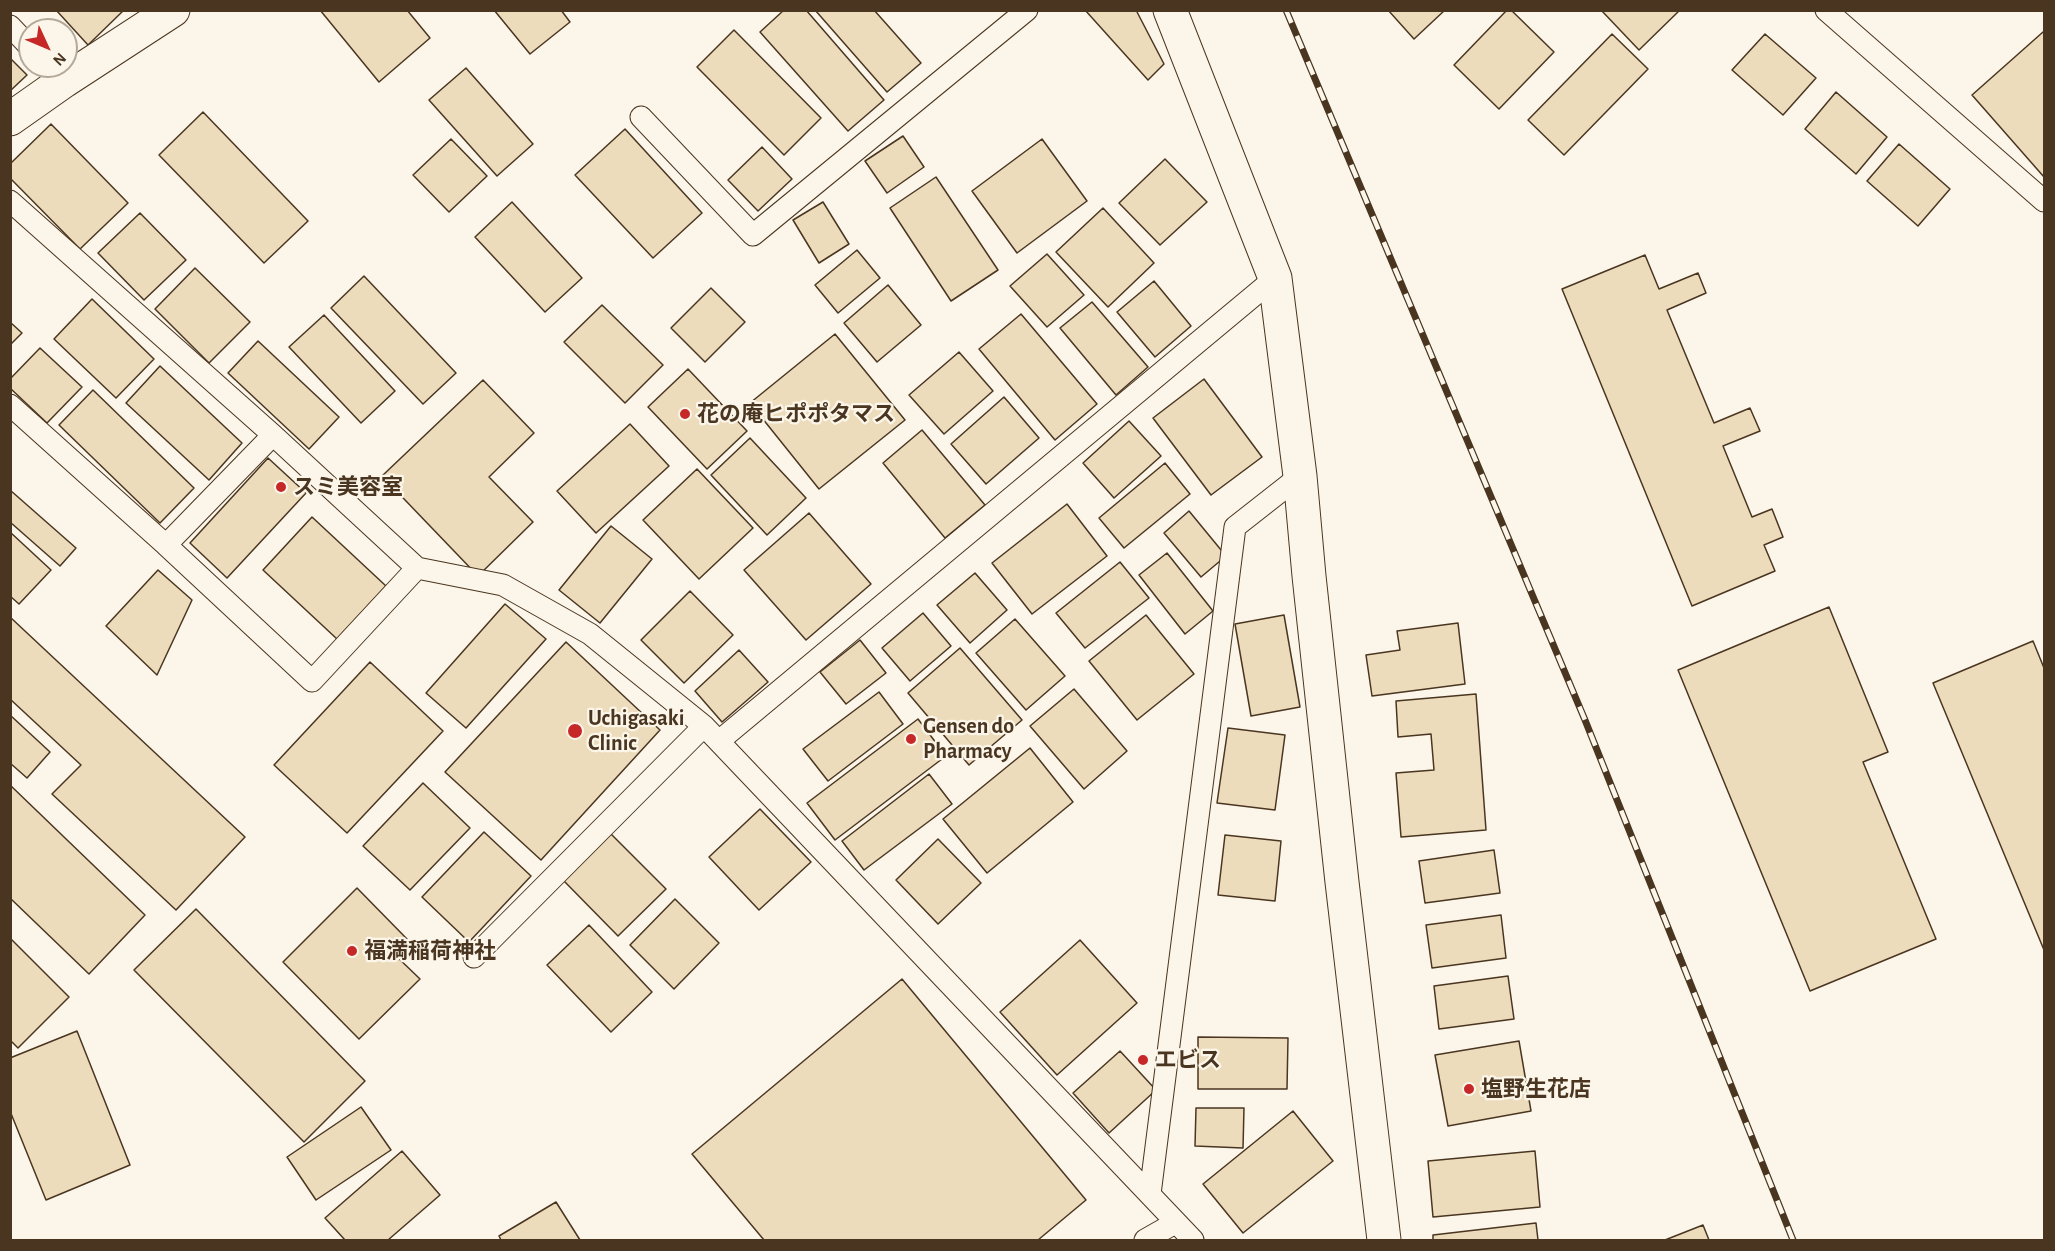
<!DOCTYPE html>
<html>
<head>
<meta charset="utf-8">
<style>
  body { margin:0 }
  #map { position:relative; width:2055px; height:1251px; overflow:hidden; background:#fbf6e9; font-family:"Alegreya Sans",sans-serif }
  canvas { display:block }
  .frame { position:absolute; inset:0; border:12px solid #4a3520; pointer-events:none }
  .north { position:absolute; left:18px; top:18px; width:60px; height:60px; box-sizing:border-box; background:#fbf6e9; border:2px solid #b4a999; border-radius:50%; rotate:134deg; font-size:16px; font-weight:700; line-height:24px; text-align:center; color:#4a3520 }
  .north::after { content:''; display:block; margin:auto; width:21px; height:27px; background:#c62828; clip-path:polygon(50% 0,100% 100%,50% 72%,0 100%) }
</style>
</head>
<body>
<div id="map">
<canvas width="2055" height="1251"></canvas>
<div class="frame"></div>
<div class="north">N</div>
</div>
<script>
const ctx = document.querySelector('canvas').getContext('2d');
ctx.lineJoin = 'round';
function fill(path, color) { ctx.fillStyle = color; ctx.fill(path, 'evenodd'); }
function strokePath(path, color, width, dash) { ctx.strokeStyle = color; ctx.lineWidth = width; ctx.lineCap = dash ? 'butt' : 'round'; ctx.setLineDash(dash || []); ctx.stroke(path); }
function drawText(font, color, halo, rows, align = 'center') {
  ctx.font = font + ' "Alegreya Sans","Noto Sans JP",sans-serif'; ctx.lineWidth = 4.5; ctx.setLineDash([]); ctx.textBaseline = 'middle'; ctx.strokeStyle = halo; ctx.fillStyle = color; for (const [text, x, y, turn = 0] of rows) {
    ctx.save(); ctx.translate(x, y); ctx.rotate((+turn || 0) * Math.PI / 180); ctx.textAlign = isNaN(turn) ? turn : align; if (halo) ctx.strokeText(text, 0, 0); ctx.fillText(text, 0, 0); ctx.restore();
  }
}
const building = new Path2D(`
  M56 10H124L88 45Z
  M320 10H407L430 38 379 82Z
  M494 10H561L570 22 530 54Z
  M784 10H806L884 100 848 131 760 32Z
  M815 10H874L921 63 887 92Z
  M1085 10H1136L1164 64 1148 80Z
  M1388 10H1445L1414 39Z
  M1507 10H1511L1554 52 1499 109 1454 65Z
  M1601 10H1680L1639 50Z
  M734 30 821 118 784 155 697 67Z
  M2043 32 2044 34V177L1972 95Z
  M1612 34 1648 69 1564 155 1528 120Z
  M1765 34 1816 78 1783 115 1732 70Z
  M10 58 27 75 10 91Z
  M466 68 533 144 497 176 429 100Z
  M1836 92 1887 137 1856 174 1805 129Z
  M203 112 308 221 264 263 159 155Z
  M51 124 128 203 80 249 10 178V164Z
  M625 129 702 213 653 258 575 175Z
  M903 136 924 167 887 193 865 161Z
  M451 139 487 176 449 212 413 175Z
  M1042 139 1087 201 1017 253 972 191Z
  M1899 144 1950 189 1918 226 1867 181Z
  M762 147 792 179 758 211 728 180Z
  M1165 159 1207 202 1160 245 1119 203Z
  M936 177 998 270 951 301 890 208Z
  M512 202 582 278 545 312 475 237Z
  M823 202 849 244 819 263 793 220Z
  M1103 208 1154 263 1108 307 1056 252Z
  M140 213 186 260 144 300 98 253Z
  M857 250 880 278 838 313 815 285Z
  M1047 254 1084 295 1047 327 1010 286Z
  M1645 255 1659 289 1698 273 1706 293 1667 310 1714 423 1750 408 1760 431 1723 446 1752 517 1772 509 1783 537 1764 545 1775 571 1692 606 1562 289Z
  M195 268 250 322 209 363 155 309Z
  M364 276 456 373 423 404 331 308Z
  M1154 281 1191 326 1155 357 1117 312Z
  M888 285 921 325 877 362 844 323Z
  M711 288 745 322 705 362 671 328Z
  M92 299 154 359 116 398 54 339Z
  M1092 302 1148 367 1116 395 1060 328Z
  M602 305 663 365 625 403 564 342Z
  M1021 314 1097 404 1055 440 979 349Z
  M324 315 395 391 361 423 289 347Z
  M10 322 22 333 10 345Z
  M835 334 905 420 819 489 750 403Z
  M258 341 339 417 309 449 228 373Z
  M40 348 82 387 47 423 10 388V379Z
  M959 352 993 391 944 434 909 395Z
  M160 366 242 443 209 480 126 403Z
  M688 369 747 431 707 469 648 407Z
  M1204 379 1262 457 1211 495 1153 418Z
  M483 380 534 433 489 477 533 522 478 576 382 476Z
  M93 390 194 488 160 523 59 425Z
  M1004 397 1039 438 986 484 951 444Z
  M1129 421 1161 456 1114 498 1083 463Z
  M630 424 669 466 596 533 557 491Z
  M922 430 985 505 945 538 883 463Z
  M750 438 806 498 767 535 711 475Z
  M268 458 306 493 227 578 190 543Z
  M1165 463 1190 494 1124 548 1099 518Z
  M697 469 753 528 699 579 643 520Z
  M10 490 76 548 60 566 10 522Z
  M1067 504 1107 556 1032 614 992 563Z
  M1189 511 1226 556 1201 577 1164 533Z
  M809 513 871 584 806 640 744 570Z
  M312 517 386 586 337 639 263 570Z
  M611 526 652 559 600 623 559 590Z
  M10 532 51 570 19 604 10 596Z
  M1167 553 1213 611 1185 634 1139 575Z
  M1120 562 1149 598 1085 648 1056 613Z
  M158 570 192 600 157 675 106 626Z
  M975 573 1007 610 970 643 937 605Z
  M690 591 733 635 684 683 641 640Z
  M505 604 546 639 466 728 426 693Z
  M1829 607 1888 752 1863 762 1936 939 1810 991 1678 670Z
  M923 613 951 646 910 681 882 648Z
  M1146 615 1194 674 1137 720 1089 661Z
  M1284 615 1300 707 1251 716 1235 624Z
  M10 617 245 837 176 910 52 794 81 765 10 699Z
  M1015 619 1065 676 1026 710 976 653Z
  M1458 623 1465 684 1372 696 1366 655 1400 650 1397 631Z
  M860 640 886 673 846 704 820 672Z
  M2033 641 2044 668V950L1933 683Z
  M566 642 660 730 541 860 445 772Z
  M960 648 1022 720 969 765 908 693Z
  M739 650 768 682 722 722 695 691Z
  M370 662 443 731 347 833 274 765Z
  M1074 689 1127 751 1084 789 1030 726Z
  M879 692 903 724 828 781 803 749Z
  M1476 694 1486 830 1401 837 1396 773 1434 770 1431 734 1398 737 1396 701Z
  M10 715 50 752 27 778 10 763Z
  M918 719 946 756 835 840 807 803Z
  M1228 728 1285 735 1275 810 1217 803Z
  M1030 748 1073 802 987 873 943 819Z
  M929 774 952 804 864 870 842 841Z
  M423 783 470 828 410 890 363 846Z
  M10 785 145 915 89 974 10 898Z
  M760 809 811 862 759 910 709 857Z
  M484 832 531 876 469 942 422 897Z
  M611 834 666 889 618 936 564 881Z
  M1225 835 1281 841 1275 901 1218 895Z
  M938 839 981 883 938 924 896 880Z
  M1494 850 1500 893 1425 903 1419 861Z
  M357 888 407 939 393 953 420 979 359 1039 283 962Z
  M675 899 719 943 674 989 630 945Z
  M196 909 365 1081 304 1142 134 970Z
  M1501 915 1506 958 1432 968 1426 925Z
  M589 925 652 992 611 1032 547 965Z
  M10 938 69 997 18 1048 10 1040Z
  M1080 940 1137 1003 1057 1075 1000 1012Z
  M1508 976 1514 1019 1439 1029 1434 986Z
  M902 979 1086 1200 1038 1240H764L692 1154Z
  M77 1031 130 1165 46 1200 10 1111V1058Z
  M1198 1037 1288 1038 1287 1089H1198Z
  M1519 1041 1531 1111 1448 1126 1435 1055Z
  M1120 1051 1156 1090 1109 1133 1073 1093Z
  M361 1107 391 1150 316 1200 287 1157Z
  M1196 1108H1244L1243 1148 1195 1146Z
  M1293 1111 1333 1161 1243 1233 1203 1184Z
  M402 1151 440 1195 388 1240H345L325 1218Z
  M1535 1151 1540 1207 1433 1217 1428 1161Z
  M556 1202 580 1240H501L499 1236Z
  M1536 1223 1538 1240H1433V1235Z
  M1703 1225 1709 1240H1665Z`);
const service = new Path2D(`
  M1826 10 2044 201
  M10 26 30 47
  M49 66 64 81
  M641 117 753 235 1027 10
  M10 201 273 435 417 568 503 585 590 634 704 726 1193 1240
  M10 405 166 545 273 435
  M166 545 312 681 417 568
  M719 741 1275 278
  M474 957 704 726
  M1150 1194 1235 527 1300 476
  M1145 1240 1175 1223`);
const tertiary = new Path2D(`
  M1170 10 1275 278 1300 476 1309 576 1342 882 1384 1240`);
const primary = new Path2D(`
  M10 119 64 81 173 10`);
const rail = new Path2D(`
  M1286 10 1585 720 1793 1240`);
const markers = [
  [685,414,6,"#c62828"],
  [281,487,6,"#c62828"],
  [575,731,8,"#c62828"],
  [911,739,6,"#c62828"],
  [352,951,6,"#c62828"],
  [1143,1060,6,"#c62828"],
  [1469,1089,6,"#c62828"]
];
const poiNames = [
  ["花の庵ヒポポタマス",697,414],
  ["スミ美容室",293,487],
  ["Uchigasaki",588,718],
  ["Clinic",588,743],
  ["Gensen do",923,726],
  ["Pharmacy",923,751],
  ["福満稲荷神社",364,951],
  ["エビス",1155,1060],
  ["塩野生花店",1481,1089]
];
fill(building, '#ecdcbc');
strokePath(building, '#4a3520', 1.5);
strokePath(service, '#4a3520', 23);
strokePath(tertiary, '#4a3520', 35);
strokePath(primary, '#4a3520', 35);
strokePath(service, '#fbf6e9', 21);
strokePath(tertiary, '#fbf6e9', 33);
strokePath(primary, '#fbf6e9', 33);
strokePath(rail, '#4a3520', 7);
strokePath(rail, '#fbf6e9', 4.5, [14]);
for (const [x, y, r, color] of markers) { const dot = new Path2D(); dot.arc(x, y, r, 0, 2 * Math.PI); ctx.fillStyle = color; ctx.fill(dot); strokePath(dot, '#fbf6e9', 2); }
drawText('bold 22px', '#4a3520', '#fbf6e9', poiNames, 'left');
</script>
</body>
</html>
